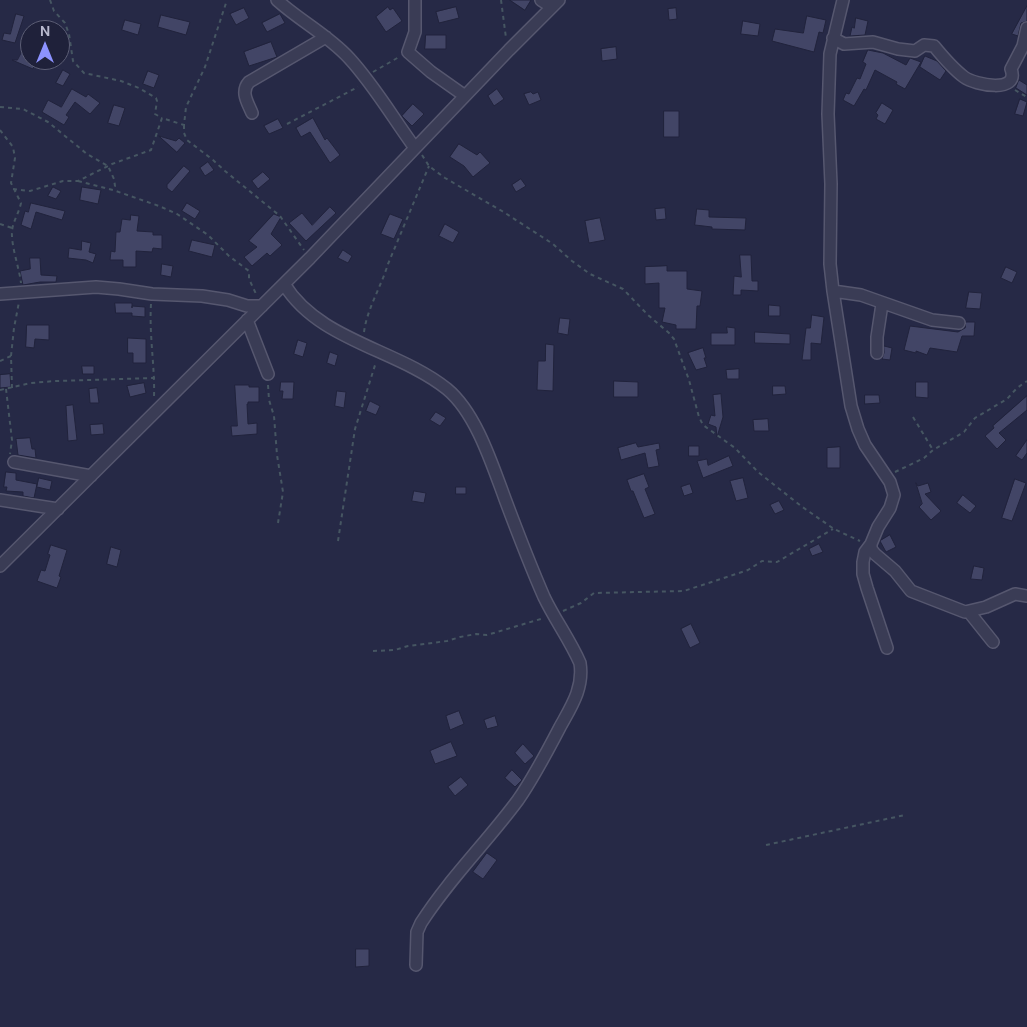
<!DOCTYPE html>
<html>
<head>
<meta charset="utf-8">
<style>
  body { margin:0 }
  #map { position:relative; width:1027px; height:1027px; overflow:hidden; background:#262946; font-family:"DM Sans",sans-serif }
  canvas { display:block }
  .north { position:absolute; left:20px; top:20px; width:50px; height:50px; box-sizing:border-box; background:#1f213a; border:1px solid #5c5e75; border-radius:50%; rotate:0deg; font-size:14px; font-weight:700; line-height:20px; text-align:center; color:#b8b9ce }
  .north::after { content:''; display:block; margin:auto; width:18px; height:22px; background:#8c92ff; clip-path:polygon(50% 0,100% 100%,50% 72%,0 100%) }
</style>
</head>
<body>
<div id="map">
<canvas width="1027" height="1027"></canvas>
<div class="north">N</div>
</div>
<script>
const ctx = document.querySelector('canvas').getContext('2d');
ctx.lineJoin = 'round';
function fill(path, color) { ctx.fillStyle = color; ctx.fill(path, 'evenodd'); }
function strokePath(path, color, width, dash) { ctx.strokeStyle = color; ctx.lineWidth = width; ctx.lineCap = dash ? 'butt' : 'round'; ctx.setLineDash(dash || []); ctx.stroke(path); }
const building = new Path2D(`
  M510 0H531L525 10Z
  M1027 6V21L1021 23 1018 36 1012 34Z
  M388 7 390 10 393 8 402 21 386 32 376 17Z
  M456 7 459 18 439 23 436 12Z
  M244 8 249 18 236 25 230 14Z
  M676 8 677 19 669 20 668 9Z
  M16 14 24 16 15 43 2 40 4 33 10 34Z
  M280 14 285 23 267 32 262 23Z
  M161 15 190 22 186 35 158 27Z
  M807 16 826 20 823 33 819 32 814 52 772 41 775 29 803 33Z
  M856 18 868 21 865 35 850 36 852 27 854 28Z
  M125 20 141 24 138 35 122 30Z
  M743 21 760 24 758 36 741 34Z
  M426 35H446V49H425Z
  M30 36V60H36L33 69 12 60H17Z
  M271 42 277 57 249 66 244 52Z
  M616 47 617 59 602 61 601 49Z
  M868 50 883 53 906 65 910 58 921 62 905 89 896 84 897 82 875 70 866 90 864 89 854 106 843 100 846 93 849 94 857 78 860 79 866 64 863 62Z
  M925 56 937 61 946 71 940 80 920 67Z
  M63 70 70 74 63 86 56 83Z
  M148 71 159 75 154 88 143 84Z
  M1019 80 1027 85V95L1016 88Z
  M72 89 86 97 88 94 100 103 90 114 75 102 66 115 69 117 64 125 42 112 48 100 61 107Z
  M497 89 504 99 494 106 488 96Z
  M531 92 533 94 538 92 541 100 529 105 524 94Z
  M1020 99 1027 102 1023 116 1015 114Z
  M882 103 893 110 885 124 876 119 878 115 876 113Z
  M413 104 424 114 412 126 402 116Z
  M114 105 125 108 119 126 108 123Z
  M664 111H679V137H664Z
  M313 118 325 140 327 138 340 155 330 163 310 132 301 137 296 128Z
  M278 119 283 128 269 134 264 126Z
  M159 136 176 141 179 138 185 143 177 152Z
  M459 144 477 155 480 152 490 163 473 177 464 166 450 157Z
  M208 162 214 170 205 176 200 168Z
  M184 166 190 171 172 192 167 188V185Z
  M263 172 270 179 258 189 252 181Z
  M521 179 526 186 516 192 512 185Z
  M53 187 61 191 56 199 48 196Z
  M82 187 101 190 98 204 80 200Z
  M31 203 65 211 62 220 36 212 31 229 21 225 25 211 28 212Z
  M187 203 200 211 195 219 182 211Z
  M330 207 336 213 306 241 289 223 302 213 312 225Z
  M665 208 666 219 656 220 655 209Z
  M697 209 709 210V217L746 218 745 230 712 229V227L695 225Z
  M274 214 281 217 271 234 282 245 270 256 267 253 252 266 244 257 257 247 249 241Z
  M390 214 403 219 394 239 381 234Z
  M131 215 139 216 137 231 153 232V235H162V249L153 248 152 252 136 251V267H123V260H110L111 251 115 252 116 232H120L122 219 130 220Z
  M600 218 605 240 589 243 585 221Z
  M445 224 459 232 453 243 439 236Z
  M192 240 215 245 212 257 189 251Z
  M82 241 91 243 89 252 96 254 93 263 86 260 68 258 69 248 81 250Z
  M343 250 352 256 348 263 338 258Z
  M740 255H751L752 281H758V291L741 290V295H733L734 276 741 277Z
  M30 258H40L41 275 57 276 56 282H40L23 285 20 271 30 269Z
  M162 264 173 266 171 277 161 275Z
  M667 266V271H687V289L702 291 700 306H697L696 329H676V325L662 322 665 308H659V283L645 284V267Z
  M1006 267 1017 272 1012 283 1001 278Z
  M969 292 982 293 980 309 966 308Z
  M115 303H132V308V306L145 307V317L132 316V313H116Z
  M769 305 780 306V316H769Z
  M812 315 824 317 821 344 811 343V360H802L806 328H810Z
  M560 318 570 319 568 335 558 333Z
  M966 322H975L974 336H962L957 352 930 348 927 355 916 351V353L904 350 910 326 958 332 965 328Z
  M27 325H49V340L35 339 34 348 26 347Z
  M727 327 735 328V345H711V333H727Z
  M755 332 790 334V344L755 343Z
  M128 338 146 339V363H133V353H128Z
  M298 340 307 343 303 357 294 354Z
  M546 344 554 345 553 391 537 390 538 361H545Z
  M884 346 892 348 890 360 882 359 884 353Z
  M703 348 706 358H704L707 367 696 370 688 353Z
  M330 352 338 355 335 366 327 363Z
  M82 366H94V374H83Z
  M739 369V379H727L726 370Z
  M10 374 11 387 0 388V375Z
  M614 381 638 382V397H614Z
  M281 382H294L293 399H282L283 391H280Z
  M916 382H928V398L916 397Z
  M144 383 146 393 130 397 127 386Z
  M235 385H249V387H259V402H248V404H247L248 424 257 423V434L232 436 231 426H237Z
  M773 386H785L786 394 773 395Z
  M97 388 99 403H90L89 389Z
  M337 391 346 392 344 408 335 406Z
  M721 394 723 417 717 437 716 427 708 424 711 415 715 416 713 395Z
  M865 395H879L880 403 865 404Z
  M1027 396V410L999 433 1006 440 997 449 985 436 994 428 993 426Z
  M370 401 380 406 376 415 366 411Z
  M73 405 77 440 68 441 66 406Z
  M436 412 446 418 440 426 430 420Z
  M768 419 769 431H754L753 420Z
  M103 424 104 434 91 435 90 425Z
  M30 438 32 449H35L36 458 18 455 16 439Z
  M1027 440V453L1022 460 1016 456Z
  M636 443 638 447 659 443 660 449 656 450 659 466 648 468 645 453 621 460 618 448Z
  M689 446H699V456H689Z
  M840 447V468H827V448Z
  M729 456 733 466 703 478 697 461 707 459 708 465Z
  M6 472 16 473V480L37 484 34 498 23 496V492L6 491 7 487H4Z
  M644 474 649 487 645 489 655 514 644 518 633 491H631L627 480Z
  M39 478 52 481 50 490 37 487Z
  M743 478 748 498 736 501 730 481Z
  M1015 479 1026 483 1012 521 1002 518Z
  M916 483 918 486 928 483 931 492 925 494 941 511 931 520 919 507 922 504Z
  M690 484 693 493 684 496 681 487Z
  M456 487H466V494H456Z
  M414 491 426 493 424 503 412 501Z
  M963 495 976 506 970 513 957 503Z
  M779 501 784 510 775 514 770 505Z
  M890 535 896 547 886 552 880 541Z
  M819 544 823 552 812 556 809 549Z
  M51 545 67 550 59 576 61 577 57 588 37 581 41 570 45 571 50 555 48 554Z
  M111 547 121 550 117 567 107 564Z
  M974 566 984 568 982 580 971 579Z
  M691 624 700 643 690 648 681 629Z
  M459 711 464 724 450 730 446 716Z
  M495 716 498 726 487 729 484 720Z
  M451 742 457 756 435 764 430 751Z
  M523 744 534 756 525 764 515 753Z
  M512 770 522 780 515 787 505 778Z
  M461 777 468 785 455 796 448 787Z
  M487 853 497 860 483 879 473 872Z
  M356 949H369V966L356 967Z`);
const path = new Path2D(`
  M50 0 54 11 65 23 69 34 73 61 84 73 121 81 139 88 156 98 157 101 155 114 162 118
  M501 0 506 38
  M373 72 399 57
  M1015 90 1027 97
  M0 107 23 109 48 122 87 154 108 166 114 179 115 186 114 189
  M287 124 358 87
  M184 125V133L187 140 213 160 225 171 280 216 304 250
  M0 130 13 147 15 158 11 183 21 203C19 213 13 221 12 231 11 246 19 267 21 283
  M422 155 429 166 445 178 502 211 553 244 572 261 590 274 623 289 648 315 669 333 674 339 689 380 699 417 703 425 735 448 758 472 801 506 834 529 860 541
  M78 181 113 190 159 206 177 214 208 235 229 256 249 271V279L257 296
  M13 189 30 191 63 181H78L112 164 151 150 162 118 184 125 186 107 205 67 227 0
  M0 224 12 228
  M151 304C149 335 155 366 154 397
  M364 332C367 309 381 287 388 264L429 166
  M0 361 11 356
  M268 385 269 400 274 416 277 455 283 492 278 523
  M12 388 11 356 14 328 19 302
  M6 389 12 440 10 454
  M0 390 31 383 55 381 155 378
  M913 417 933 450
  M895 472 924 458 933 450 964 432 975 418 1007 399 1017 388 1027 381
  M338 541 355 429 376 362
  M563 611 581 603 594 593 684 591 748 570 762 561 777 562 833 529
  M373 651 395 650 408 646 447 641 460 637 476 634 487 635 544 618
  M766 845 905 815`);
const minor = new Path2D(`
  M277 0C300 21 328 35 349 58 374 85 393 118 415 148
  M415 0V32L408 52 431 72 465 96
  M541 0 552 7
  M843 0 830 54 828 114 831 184 830 264 833 291 851 406 858 429 865 445 890 482 894 495 890 508 878 527 871 544 865 552 863 562V574L867 588 887 648
  M833 38 844 44 873 42 898 49 915 51 924 45 934 46C943 57 952 68 964 77 975 85 1020 94 1011 69L1023 46 1027 28
  M252 113C248 103 240 92 249 82L326 37
  M284 284C319 341 397 349 447 389 476 413 492 464 505 499 517 531 530 565 544 597 555 620 570 640 580 663 584 688 571 707 560 727 547 752 534 777 518 800 487 842 449 879 421 923L417 932 416 965
  M833 291 861 295 932 320 959 323
  M0 294 96 287 119 289 152 294 202 296 228 300 247 306H262
  M247 320 268 374
  M877 353V337L882 304
  M14 462 91 476
  M0 500 58 509
  M871 544V549L875 554 895 571 911 591 965 612 986 607 1015 594 1027 596
  M0 566 310 258 509 50 559 0
  M969 612 993 642`);
fill(building, '#424566');
strokePath(building, '#21233c', 1);
strokePath(minor, '#56576f', 14);
strokePath(path, '#465662', 2, [4, 4]);
strokePath(minor, '#3a3c55', 11);
</script>
</body>
</html>
